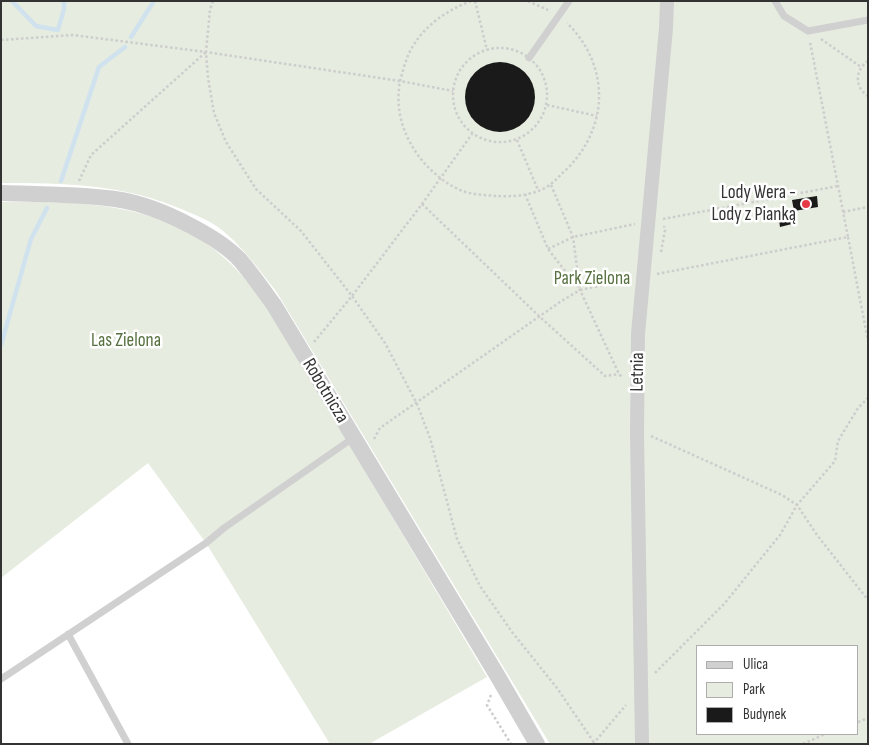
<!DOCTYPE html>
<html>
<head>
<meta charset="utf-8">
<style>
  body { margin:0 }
  #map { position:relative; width:869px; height:745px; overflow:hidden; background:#fff; font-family:"Sofia Sans Condensed",sans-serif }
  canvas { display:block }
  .frame { position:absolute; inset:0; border:2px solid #333; pointer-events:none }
  .legend { position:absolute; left:696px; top:645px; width:162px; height:90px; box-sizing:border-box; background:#fff; border:1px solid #adadad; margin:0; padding:6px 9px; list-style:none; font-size:15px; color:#333 }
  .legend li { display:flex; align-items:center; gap:10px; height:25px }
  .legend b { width:25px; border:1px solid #adadad }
</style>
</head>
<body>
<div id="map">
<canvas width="869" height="745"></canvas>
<div class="frame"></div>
<ul class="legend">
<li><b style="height:6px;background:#d0d0d0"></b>Ulica</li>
<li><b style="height:14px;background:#e6ecdf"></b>Park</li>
<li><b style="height:14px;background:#1a1a1a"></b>Budynek</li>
</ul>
</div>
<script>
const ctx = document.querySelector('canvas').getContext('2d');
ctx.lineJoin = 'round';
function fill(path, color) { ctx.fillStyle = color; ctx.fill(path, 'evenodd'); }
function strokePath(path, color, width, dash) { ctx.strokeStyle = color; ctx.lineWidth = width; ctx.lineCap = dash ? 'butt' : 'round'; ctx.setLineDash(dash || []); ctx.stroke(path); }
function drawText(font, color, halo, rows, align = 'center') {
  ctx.font = font + ' "Sofia Sans Condensed",sans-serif'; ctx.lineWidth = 5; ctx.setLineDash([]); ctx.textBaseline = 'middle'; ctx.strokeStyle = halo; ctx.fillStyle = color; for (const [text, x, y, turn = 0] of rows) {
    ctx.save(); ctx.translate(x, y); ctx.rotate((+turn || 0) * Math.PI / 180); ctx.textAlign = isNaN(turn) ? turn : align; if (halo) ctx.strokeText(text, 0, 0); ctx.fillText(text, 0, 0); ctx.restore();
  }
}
const green = new Path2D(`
  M1 1H868V744H550L276 291C258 269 241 244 218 227 208 220 195 215 184 210 123 184 66 183 1 183ZM698 646H858V734H698Z
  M1 202C83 201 166 202 230 263 241 274 252 287 263 299L487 677 369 744H330L206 543 148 463 1 578Z`);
const stream = new Path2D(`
  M12 1 36 26 58 30 64 9V1
  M131 37 154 1
  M61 181 99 67 125 47
  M1 345 31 239 47 208`);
const building = new Path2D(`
  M465 97a35 35 0 1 1 70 0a35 35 0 1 1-70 0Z
  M817 196 818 207 794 211 792 200Z
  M790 218 792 224 780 227 779 220Z`);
const path = new Path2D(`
  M213 1 210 10 206 52 208 78 214 113 226 142 256 189 301 231 352 296 385 343 417 404 430 438 457 539 480 586 512 632 557 688 595 744
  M471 1C440 13 413 34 404 67 402 75 399 82 399 89 394 131 423 173 460 190 471 195 486 195 497 196 515 197 537 195 551 184 557 179 562 173 568 168 581 154 589 142 595 123 606 87 594 49 567 23
  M475 1 487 50
  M528 1 548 10
  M821 39 861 67
  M1 40 73 35 206 52 400 81 453 91
  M453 95a47 47 0 1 1 94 0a47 47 0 1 1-94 0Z
  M868 61C855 70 854 87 868 96
  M547 105 597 116
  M517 140 538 190
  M79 181 91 155 206 52
  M551 185 573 237 580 290 630 279
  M525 194 548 249 580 290 619 374 623 378
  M422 204 540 317 605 376 619 374
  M843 212 868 207
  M663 219 838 186
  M848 237 868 341
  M548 249 573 237 635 224
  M661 252 665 230 664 226
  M657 274 848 237 810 42
  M314 342 352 296 422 204 472 134
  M651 436 782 495 797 505 817 535 868 600
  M374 439 380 428 560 302 580 290
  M655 673 724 604 780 535 797 505 835 461 838 441 858 408 868 398
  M491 695 487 705 511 744
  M858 722 868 718
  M593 744 626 705
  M803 744 825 734`);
const service = new Path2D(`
  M775 1 784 16 808 31 868 20
  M529 58 569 1
  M68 634 128 744
  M1 679 206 543 224 528 353 438`);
const minor = new Path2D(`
  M642 744 637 433 638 334 666 28 667 1`);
const tertiary = new Path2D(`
  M1 193C39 194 78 194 115 199 143 203 169 214 193 227 210 236 227 246 240 260 252 274 263 290 274 305L497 675 537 744`);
const markers = [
  [806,204,5,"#e63946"]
];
const poiNames = [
  ["Lody Wera -",796,193],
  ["Lody z Pianką",796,215]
];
const parkNames = [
  ["Park Zielona",592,279],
  ["Las Zielona",126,341]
];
const streetNames = [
  ["Letnia",638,372,-89],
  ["Robotnicza",325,391,59]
];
fill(green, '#e6ecdf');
strokePath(stream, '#cfe2ee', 4.5);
fill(building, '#1a1a1a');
strokePath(path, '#cdcdcd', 2.5, [2.5, 2.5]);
strokePath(service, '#d0d0d0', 7);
strokePath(minor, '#d0d0d0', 14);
strokePath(tertiary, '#d0d0d0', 16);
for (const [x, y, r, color] of markers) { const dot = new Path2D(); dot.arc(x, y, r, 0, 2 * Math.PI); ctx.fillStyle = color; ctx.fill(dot); strokePath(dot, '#fff', 2); }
drawText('19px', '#333', '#fff', poiNames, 'right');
drawText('19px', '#56703f', '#fff', parkNames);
drawText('19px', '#333', '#fff', streetNames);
</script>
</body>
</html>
